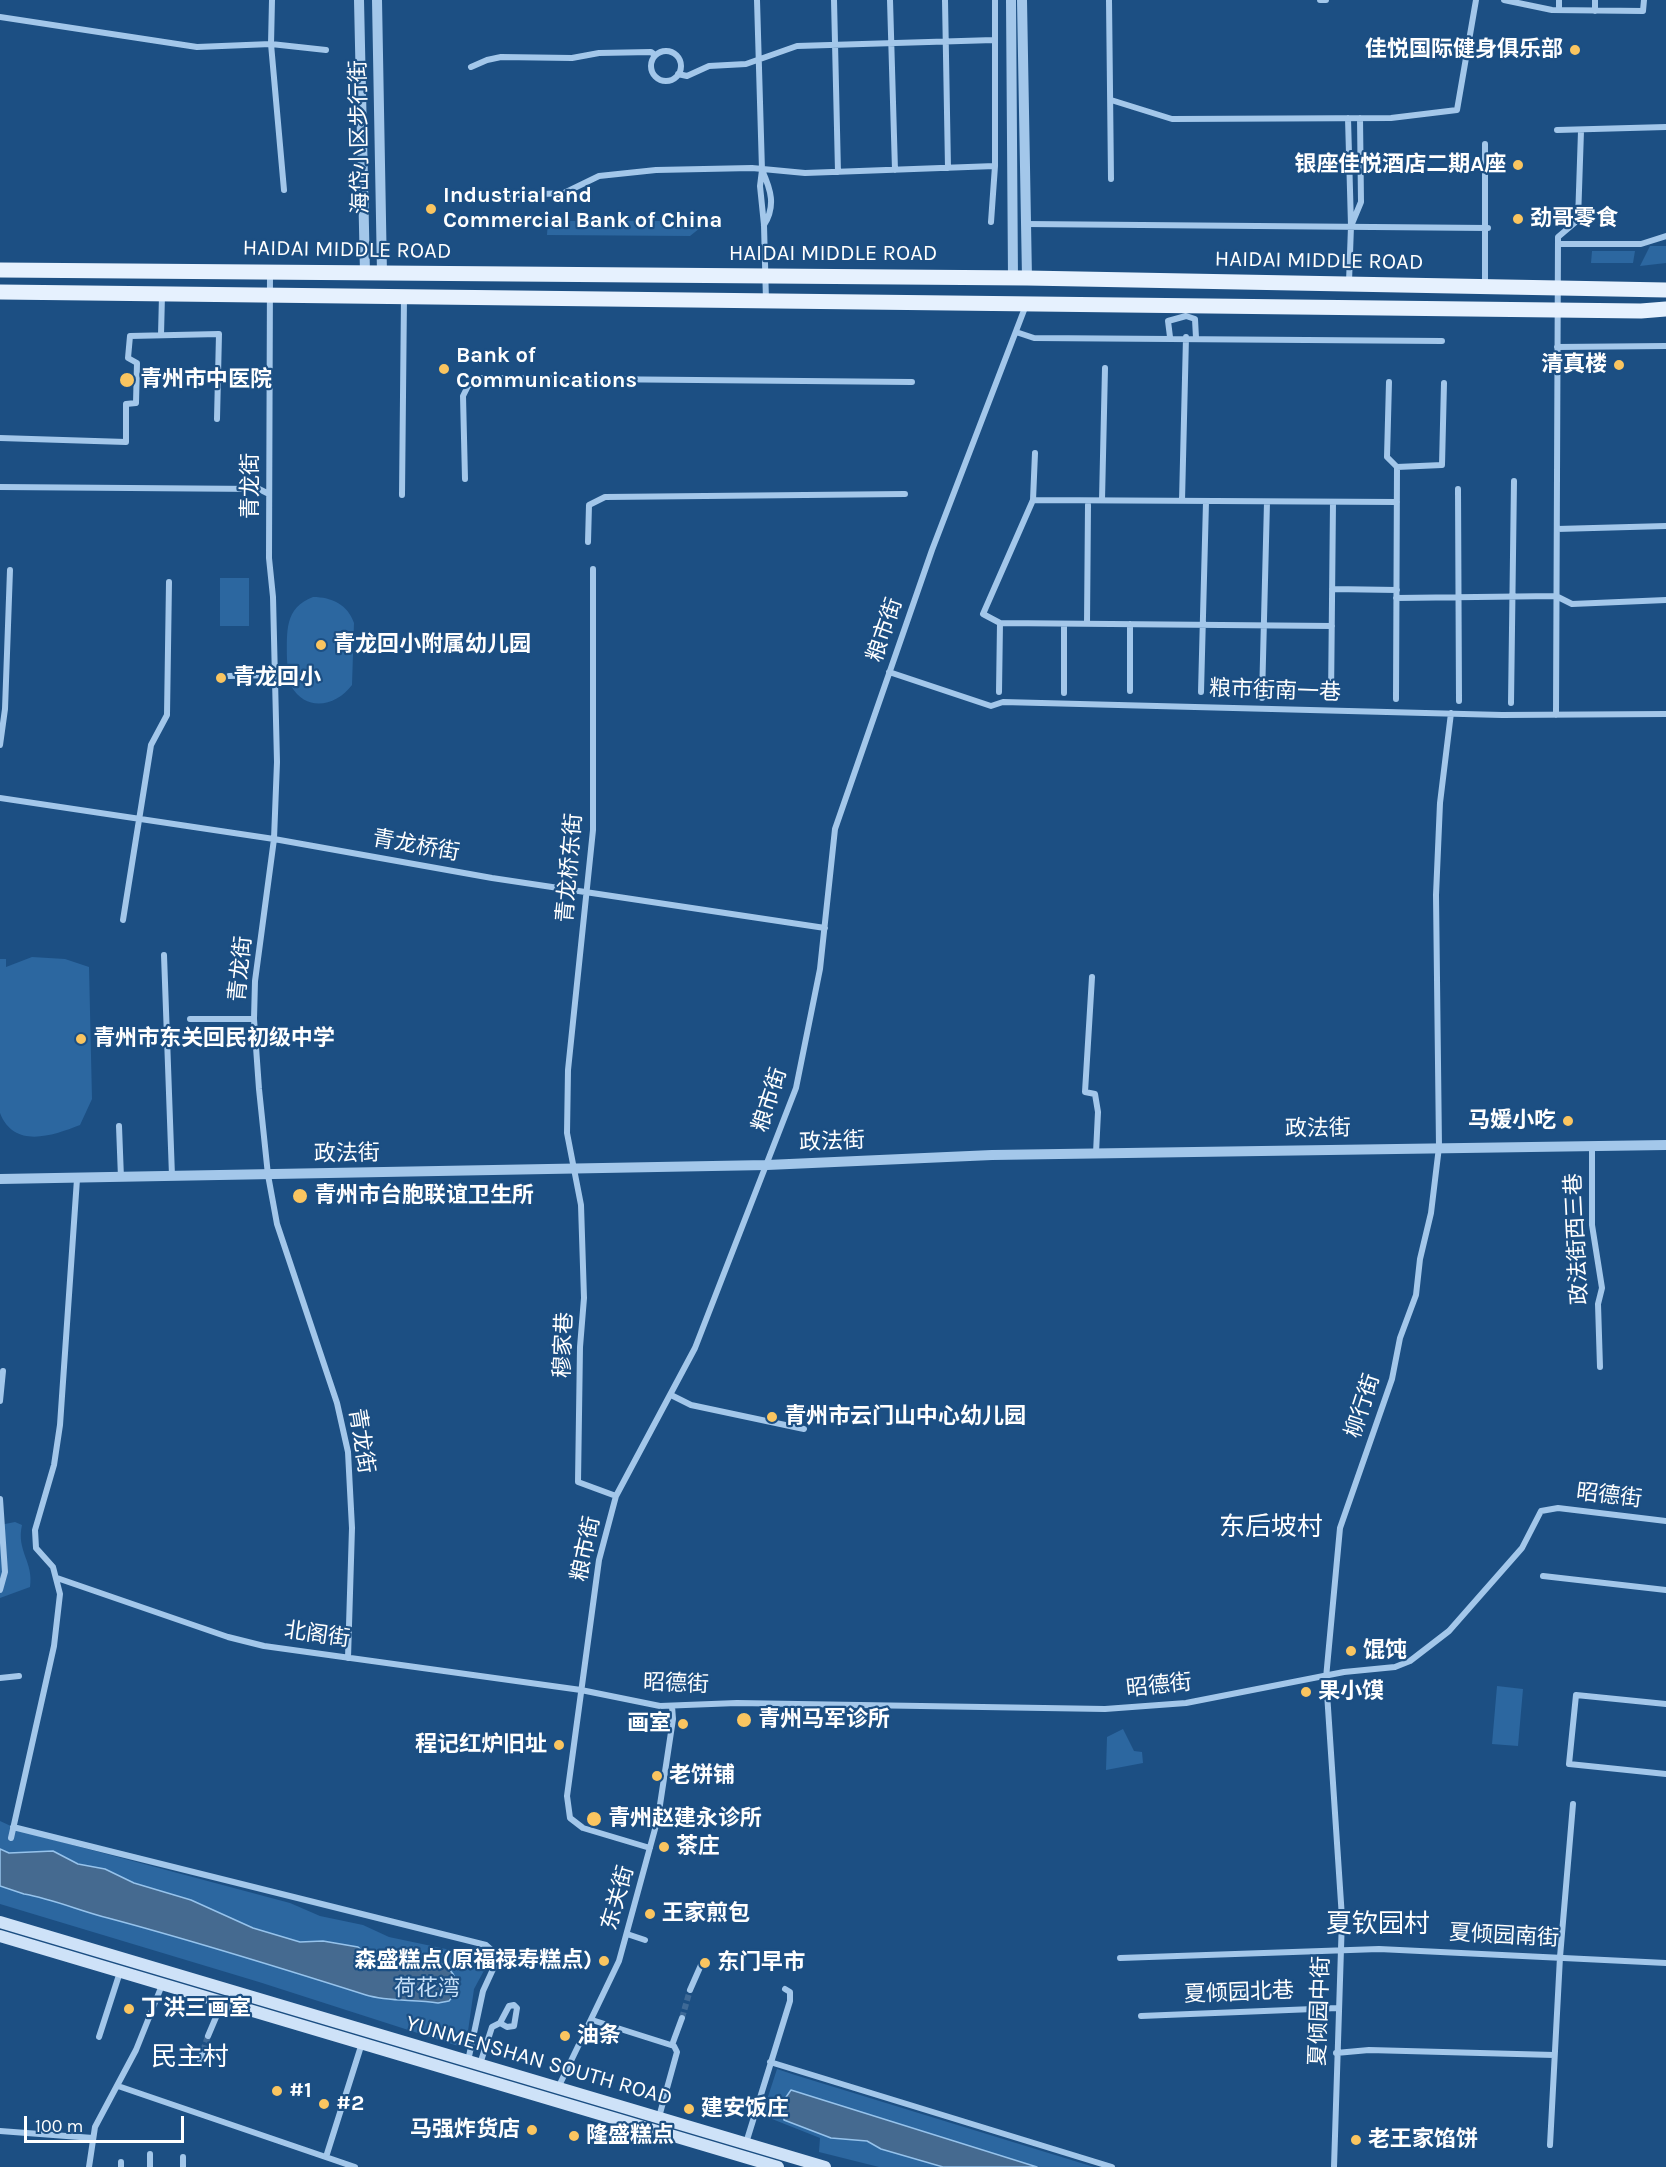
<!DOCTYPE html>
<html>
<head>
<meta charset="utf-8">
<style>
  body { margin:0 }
  #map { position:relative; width:1666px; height:2167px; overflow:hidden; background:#1c4f83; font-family:Karla,sans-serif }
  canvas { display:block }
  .scale { position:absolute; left:24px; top:2116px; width:160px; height:27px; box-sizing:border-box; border:3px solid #fff; border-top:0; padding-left:8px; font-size:18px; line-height:21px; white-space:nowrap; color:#fff; -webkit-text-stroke:4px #1c4f83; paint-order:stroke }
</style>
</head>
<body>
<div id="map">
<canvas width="1666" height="2167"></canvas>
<div class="scale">100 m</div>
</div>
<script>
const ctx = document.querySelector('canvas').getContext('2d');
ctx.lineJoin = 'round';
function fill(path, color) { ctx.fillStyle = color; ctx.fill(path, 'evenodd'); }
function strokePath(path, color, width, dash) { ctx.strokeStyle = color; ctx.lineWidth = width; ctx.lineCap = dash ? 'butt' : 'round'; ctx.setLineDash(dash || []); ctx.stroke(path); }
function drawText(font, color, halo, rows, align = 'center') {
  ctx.font = font + ' Karla,"Noto Sans SC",sans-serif'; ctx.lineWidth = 4.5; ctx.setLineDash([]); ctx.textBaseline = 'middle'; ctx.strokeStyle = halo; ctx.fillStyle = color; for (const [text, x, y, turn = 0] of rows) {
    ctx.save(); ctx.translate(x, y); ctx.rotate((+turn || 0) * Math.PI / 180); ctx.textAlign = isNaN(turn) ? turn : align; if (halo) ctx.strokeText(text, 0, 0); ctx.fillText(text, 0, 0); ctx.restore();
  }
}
const green = new Path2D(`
  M548 221H685L700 228 690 236 547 235Z
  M1650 246H1666V263L1640 266Z
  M1592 251H1635L1633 263H1591Z
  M220 578H249V626H220Z
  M313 597C332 597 348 605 354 623L352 685C336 706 307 713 291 686 286 678 288 668 287 659 287 632 284 608 313 597Z
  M32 957 65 959 89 967 92 1099 80 1125C52 1136 14 1149 0 1113V959H6V967Z
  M15 1522 22 1525C16 1551 34 1562 30 1587L0 1598V1525Z
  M1497 1686 1523 1689 1518 1746 1492 1744Z
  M1123 1729 1134 1751 1142 1752 1143 1763 1106 1770 1107 1737Z
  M0 1821 24 1832 290 1903 320 1916 363 1925 389 1937 460 1952 476 1948 485 1951 487 1965 474 1989 466 2045 458 2046 259 1982 0 1904Z
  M777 2069 795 2075 1094 2167H879L819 2152 820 2138 762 2115Z`);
const water = new Path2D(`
  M0 1849 9 1853 53 1851 78 1864 105 1869 134 1883 191 1900 253 1928 300 1942 323 1941 358 1947 374 1959 391 1966 432 1967 440 1963C452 1969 457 1977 457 1991L449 2001 438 2003C414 1999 389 2002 366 1995 281 1968 194 1941 108 1918 80 1911 53 1899 24 1894L0 1886Z
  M791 2090 1037 2167H943L881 2149 867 2141 831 2138 784 2120 782 2103Z`);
const minorTunnel = new Path2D(`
  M682 2018 690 1990
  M203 2051 208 2036`);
const minor = new Path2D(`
  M272 0 271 44 284 190
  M757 0 762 170 760 186 764 225 766 301
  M834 0 838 172
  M890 0 895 170
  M945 0 948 168
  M1109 0 1111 179
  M1320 0H1326
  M1504 0 1552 10 1643 11 1644 0
  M1559 0V10
  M1595 11V0
  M0 17 197 47 271 44 326 50
  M651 66a15 15 0 1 1 30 0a15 15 0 1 1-30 0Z
  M471 67 487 60 501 57 572 58 599 53 651 52 655 55
  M678 74 687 76 709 66 746 64 797 46 994 40
  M1111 100 1172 119 1391 118 1457 110 1476 0
  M1348 118 1351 226 1349 282
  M1557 130 1666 127
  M762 170C771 190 776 206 764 225
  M477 197 564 193 599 176 656 170 752 168 805 173 995 166
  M991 222 995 166V0
  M1026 224 1488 228
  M1351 226 1361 202 1360 118
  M1558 244H1641L1666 236
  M270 272 269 558 273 597 277 762 274 839 255 981 254 1019 259 1089 268 1175 277 1224 337 1403 348 1452 352 1528 348 1658
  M1485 286V144
  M1016 332 1034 338 1442 341
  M161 335 162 295
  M1170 337 1168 321 1186 316 1195 319 1196 338
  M1557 347 1666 346
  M1389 382 1387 457 1397 467 1396 699
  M0 438 126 442V404L136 403 137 363 128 358 130 336 219 334 217 419
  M1397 467 1442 465 1444 383
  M465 479 463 396 468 386 481 378 912 382
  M0 487 259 489 269 494
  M1458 489 1459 701
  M402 495 404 297
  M1033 500 1397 502
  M1102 500 1105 368
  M1182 501 1186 337
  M1557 529 1666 526
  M588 542 589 505 605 497 905 494
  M593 569V830L568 1070 567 1133 581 1205 584 1298 580 1347 578 1482 616 1496
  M1332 589 1397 590
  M1396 598 1556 596 1572 604 1666 600
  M1000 623 1332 626
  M1087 624 1088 505
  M1130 624V691
  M889 672 991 706 1003 702 1502 715 1666 714
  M229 676 274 675
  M999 692 1000 623 983 614 1033 500 1035 453
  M1201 692 1206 502
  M1064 693V624
  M1262 698 1267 502
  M1331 699 1333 502
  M1511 703 1514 481
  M1556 715 1558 237 1578 220 1581 131
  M0 745 5 709 10 570
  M0 798 274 839 492 878 825 928
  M123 920 151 745 167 715 169 582
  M164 955 172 1176
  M1092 977 1085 1092 1095 1094 1098 1112 1096 1153
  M190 1019H254
  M119 1126 121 1178
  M1592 1145V1225L1602 1288 1598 1304 1600 1367
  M671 1395 691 1405 804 1429
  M0 1401 3 1371
  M0 1499 5 1572 0 1590
  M1543 1576 1666 1590
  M57 1578 228 1637 264 1646 581 1690 660 1706 737 1703 1105 1709 1186 1703 1344 1672 1395 1667 1410 1661 1449 1631 1522 1548 1541 1511 1558 1508 1666 1521
  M0 1678 19 1676
  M1666 1704 1576 1695 1569 1764 1666 1774
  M13 1827 486 1945 495 1953 494 1967 483 1991 468 2061
  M11 1838 54 1646 60 1594 53 1567 36 1548 35 1530 54 1465 60 1425 77 1179
  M650 1848 583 1828 570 1818 567 1796 599 1560 616 1496 695 1348 796 1088 820 969 835 829 932 550 1026 305
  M627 1934 645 1940
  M1120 1958 1379 1949 1666 1963
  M690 1990 701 1965
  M1141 2016 1338 2008
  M592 2020 674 2046 677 2052 659 2117
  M208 2036 222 2003
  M99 2037 120 1972
  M672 2045 682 2018
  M1336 2053 1369 2050 1554 2055
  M200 2061 203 2051
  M770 2062 1112 2167
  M480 2064 492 2027 500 2023 509 2006 514 2005 517 2008 514 2026 507 2027 500 2023
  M118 2086 355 2167
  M558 2088 619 1961 658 1818 673 1719 672 1706
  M0 2131 93 2138
  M746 2143 790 2001V1992L785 1989
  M1550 2145 1560 1957 1573 1804
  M326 2157 362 2043
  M89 2167 95 2127 136 2050 162 1985
  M121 2167V2162
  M150 2167V2154
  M183 2167V2157
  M1334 2167 1342 1918 1326 1678 1340 1528 1392 1379 1400 1338 1416 1295 1420 1259 1431 1213 1439 1147 1436 895 1440 803 1451 713`);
const tertiary = new Path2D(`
  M359 0 365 273
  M377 0 382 273
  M1011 0 1013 278
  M1022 0 1027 278
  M0 1179 767 1165 992 1155 1666 1145`);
const secondary = new Path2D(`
  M0 1922 825 2167
  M0 1936 778 2167`);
const primary = new Path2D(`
  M0 270 1027 278 1666 290
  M0 292 1641 311 1666 309`);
const markers = [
  [1575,50,6,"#fac560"],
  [1518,165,6,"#fac560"],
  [431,209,6,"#fac560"],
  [1518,219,6,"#fac560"],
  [1619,365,6,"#fac560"],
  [444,369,6,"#fac560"],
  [127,380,8,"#fac560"],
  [321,645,6,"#fac560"],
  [221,678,6,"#fac560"],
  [81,1039,6,"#fac560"],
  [1568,1121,6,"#fac560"],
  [300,1196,8,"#fac560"],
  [772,1417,6,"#fac560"],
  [1351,1651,6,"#fac560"],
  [1306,1692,6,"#fac560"],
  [744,1720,8,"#fac560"],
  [683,1724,6,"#fac560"],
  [559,1745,6,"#fac560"],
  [657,1776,6,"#fac560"],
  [594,1819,8,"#fac560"],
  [664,1847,6,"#fac560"],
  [650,1914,6,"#fac560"],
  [604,1961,6,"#fac560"],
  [705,1963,6,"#fac560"],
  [129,2009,6,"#fac560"],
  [565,2036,6,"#fac560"],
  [277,2091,6,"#fac560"],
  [324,2104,6,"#fac560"],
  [689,2109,6,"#fac560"],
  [532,2130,6,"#fac560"],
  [574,2136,6,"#fac560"],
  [1356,2140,6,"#fac560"]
];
const poiNames = [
  ["佳悦国际健身俱乐部",1563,50,"right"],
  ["银座佳悦酒店二期A座",1506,165,"right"],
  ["Industrial and",443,196],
  ["Commercial Bank of China",443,221],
  ["劲哥零食",1530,219],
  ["Bank of",456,356],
  ["Communications",456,381],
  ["清真楼",1607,365,"right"],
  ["青州市中医院",140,380],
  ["青龙回小附属幼儿园",333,645],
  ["青龙回小",233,678],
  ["青州市东关回民初级中学",93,1039],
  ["马媛小吃",1556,1121,"right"],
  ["青州市台胞联谊卫生所",314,1196],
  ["青州市云门山中心幼儿园",784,1417],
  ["馄饨",1363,1651],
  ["果小馍",1318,1692],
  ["青州马军诊所",758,1720],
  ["画室",671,1724,"right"],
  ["程记红炉旧址",547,1745,"right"],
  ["老饼铺",669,1776],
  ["青州赵建永诊所",608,1819],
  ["茶庄",676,1847],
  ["王家煎包",662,1914],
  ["森盛糕点(原福禄寿糕点)",592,1961,"right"],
  ["东门早市",717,1963],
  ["丁洪三画室",141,2009],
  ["油条",577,2036],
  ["#1",289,2091],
  ["#2",336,2104],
  ["建安饭庄",701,2109],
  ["马强炸货店",520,2130,"right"],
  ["隆盛糕点",586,2136],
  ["老王家馅饼",1368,2140]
];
const streetNames = [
  ["海岱小区步行街",360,137,-91],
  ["HAIDAI MIDDLE ROAD",347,250,1],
  ["HAIDAI MIDDLE ROAD",833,254],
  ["HAIDAI MIDDLE ROAD",1319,261,1],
  ["青龙街",251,486,-90],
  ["粮市街",885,630,-71],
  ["粮市街南一巷",1275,691,2],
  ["青龙桥街",416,846,10],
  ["青龙桥东街",570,868,-85],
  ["青龙街",241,969,-84],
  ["粮市街",770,1100,-72],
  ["政法街",1318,1129,-1],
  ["政法街",832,1142,-2],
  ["政法街",347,1154,-1],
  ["政法街西三巷",1577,1239,-93],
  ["穆家巷",564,1345,-88],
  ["柳行街",1363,1406,-72],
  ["青龙街",361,1441,81],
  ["昭德街",1609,1496,7],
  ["粮市街",586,1549,-78],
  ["北阁街",317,1635,8],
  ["昭德街",676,1684,2],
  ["昭德街",1159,1686,-6],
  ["东关街",618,1898,-74],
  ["夏倾园南街",1504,1936,3],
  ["夏倾园北巷",1239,1993,-2],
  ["夏倾园中街",1320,2011,-88],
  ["YUNMENSHAN SOUTH ROAD",539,2061,16]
];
const parkNames = [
  ["荷花湾",427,1989]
];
const quarterNames = [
  ["东后坡村",1271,1528],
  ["夏钦园村",1378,1925],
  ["民主村",190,2058]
];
fill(green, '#2c67a0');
fill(water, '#456a90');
strokePath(water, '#96c3ec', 1.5);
strokePath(minorTunnel, '#3e6996', 6, [6, 3]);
strokePath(minor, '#a3c7ea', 6);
strokePath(tertiary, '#a3c7ea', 10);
strokePath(secondary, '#cee2f8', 12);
strokePath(primary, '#e6f1fe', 15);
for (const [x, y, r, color] of markers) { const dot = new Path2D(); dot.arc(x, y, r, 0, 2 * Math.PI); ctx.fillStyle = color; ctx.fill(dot); strokePath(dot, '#1c4f83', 2); }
drawText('bold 22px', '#fff', '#1c4f83', poiNames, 'left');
drawText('22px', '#fff', '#1c4f83', streetNames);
drawText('22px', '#c7e0f8', '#1c4f83', parkNames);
drawText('26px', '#fff', '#1c4f83', quarterNames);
</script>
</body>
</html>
